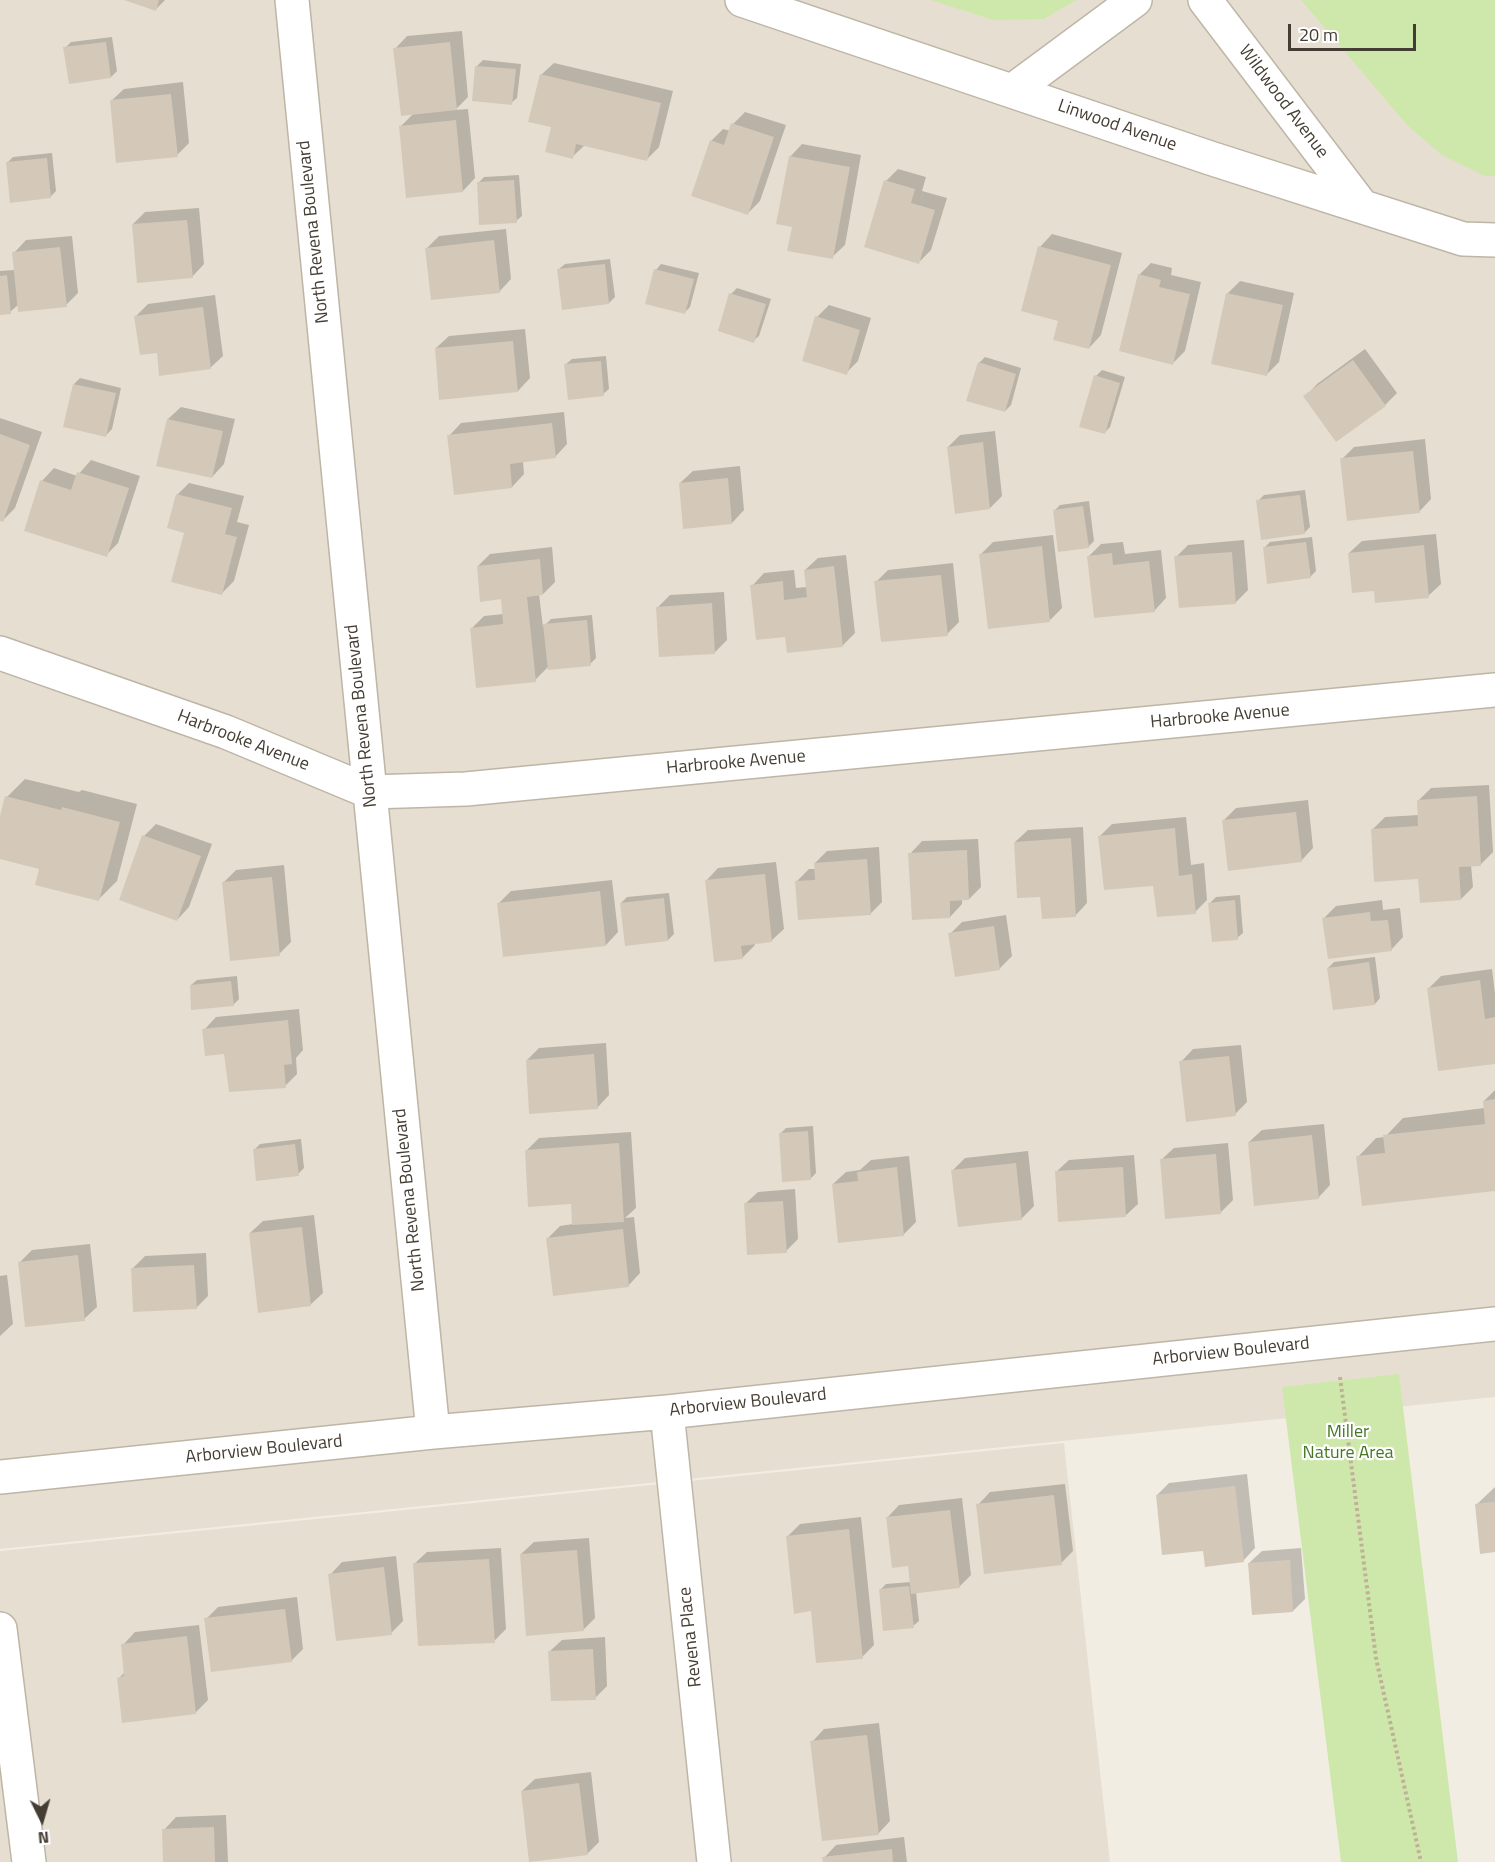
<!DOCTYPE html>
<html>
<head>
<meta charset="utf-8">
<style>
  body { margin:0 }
  #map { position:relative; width:1495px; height:1862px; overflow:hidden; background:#f2ede3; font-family:"Titillium Web",sans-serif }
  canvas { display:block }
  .north { position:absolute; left:12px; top:1790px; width:60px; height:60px; -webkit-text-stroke:4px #fff; paint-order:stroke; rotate:175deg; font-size:16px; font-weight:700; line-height:24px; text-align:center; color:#443d33 }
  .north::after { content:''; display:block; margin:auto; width:21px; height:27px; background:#443d33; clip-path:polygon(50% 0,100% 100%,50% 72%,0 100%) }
  .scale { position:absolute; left:1288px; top:24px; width:128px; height:27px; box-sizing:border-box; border:3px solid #443d33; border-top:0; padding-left:8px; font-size:18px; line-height:21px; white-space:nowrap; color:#443d33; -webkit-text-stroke:4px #fff; paint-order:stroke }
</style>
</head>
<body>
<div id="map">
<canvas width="1495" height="1862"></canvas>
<div class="north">N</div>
<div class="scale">20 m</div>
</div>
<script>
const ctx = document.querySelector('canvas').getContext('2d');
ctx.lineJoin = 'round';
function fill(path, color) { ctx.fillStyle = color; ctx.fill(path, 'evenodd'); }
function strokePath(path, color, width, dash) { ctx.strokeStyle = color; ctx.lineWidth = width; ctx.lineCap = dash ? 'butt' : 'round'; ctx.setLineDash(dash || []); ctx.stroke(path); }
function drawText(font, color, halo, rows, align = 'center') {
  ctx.font = font + ' "Titillium Web",sans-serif'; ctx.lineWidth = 4.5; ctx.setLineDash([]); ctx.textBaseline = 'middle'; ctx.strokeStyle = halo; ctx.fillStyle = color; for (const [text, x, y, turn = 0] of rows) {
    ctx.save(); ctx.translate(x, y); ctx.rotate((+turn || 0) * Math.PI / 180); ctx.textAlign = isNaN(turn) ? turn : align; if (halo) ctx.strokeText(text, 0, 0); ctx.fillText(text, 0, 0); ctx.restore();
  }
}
const residential = new Path2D(`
  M0 0H1495V1397L0 1549Z
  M1064 1443 1110 1862H0V1551Z`);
const green = new Path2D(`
  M931 0H1076L1044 19 993 20Z
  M1301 0H1495V176H1485L1442 155 1407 125Z
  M1399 1374 1458 1862H1341L1282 1387Z`);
const shadow = new Path2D(`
  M127 0H165L156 9Z
  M462 31 468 97 455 110 468 109 475 178 463 191 400 127 414 113 395 49 407 36Z
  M112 37 117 71 111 77 65 48 71 42Z
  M483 60 521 64 517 98 511 103 477 66Z
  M554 63 673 91 659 147 647 159 585 145 572 157 553 126 541 75Z
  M183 82 189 143 177 155 111 101 124 89Z
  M745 112 786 125 760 201 748 213 711 141 723 129 731 131 733 124Z
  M802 144 861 155 845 245 832 257 793 226 790 157Z
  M52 153 56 191 50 197 7 163 13 157Z
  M898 169 926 177 922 191 947 198 931 250 919 262 886 181Z
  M519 175 522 216 516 221 478 183 484 177Z
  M199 208 204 264 192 277 133 224 145 212Z
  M506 229 511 279 499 292 427 248 439 236Z
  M1052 234 1122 253 1101 335 1089 348 1060 320 1040 247Z
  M72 236 78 293 66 305 19 304 10 312 0 313V271L15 270 14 253 26 240Z
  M610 259 615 297 609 303 559 269 565 264Z
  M1151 263 1172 268 1171 275 1201 282 1185 351 1173 363 1139 275Z
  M661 264 699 273 690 307 684 313 656 270Z
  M1240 281 1294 293 1279 362 1267 374 1213 363 1228 293Z
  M737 288 771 299 759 336 753 341 731 294Z
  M215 295 223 356 210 368 158 351 136 316 148 304Z
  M829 305 871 318 858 361 846 373 817 317Z
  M525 329 530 378 518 391 436 348 449 336Z
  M1365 349 1397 393 1385 405 1305 397 1317 384Z
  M606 356 609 389 603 394 566 364 572 359Z
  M985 357 1021 368 1011 405 1005 411 979 363Z
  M1102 370 1125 377 1110 427 1104 433 1096 376Z
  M80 378 121 388 112 429 106 435 74 384Z
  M181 407 235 419 224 464 212 477 158 465 168 419Z
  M564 412 567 444 555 457 523 461 524 474 512 487 449 436 461 423Z
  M0 418 42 432 15 508 3 520 0 519Z
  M995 431 1002 496 990 508 948 447 960 435Z
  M1425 439 1431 499 1419 512 1342 459 1354 447Z
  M91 460 140 476 118 543 106 555 42 481 54 468 77 476Z
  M740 466 744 510 732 523 680 483 693 471Z
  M189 483 244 496 237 522 249 525 234 581 222 593 177 495Z
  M1305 490 1310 527 1304 533 1258 501 1264 495Z
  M1089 501 1094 541 1088 547 1054 511 1060 505Z
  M1436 534 1441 584 1428 596 1376 589 1349 553 1362 541Z
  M1053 535 1062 608 1050 620 981 554 993 542Z
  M1312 537 1316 571 1310 577 1264 548 1270 542Z
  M1244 540 1248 590 1235 603 1176 557 1188 545Z
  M1123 542 1125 554 1161 550 1166 598 1154 611 1089 556 1101 544Z
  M552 547 555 582 543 594H539L543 627 551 619 592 615 596 658 590 664 549 666 535 680 472 628 484 616 504 614 502 597 478 566 490 554Z
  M846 555 855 633 842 646 787 636 752 586 764 573 794 570 796 588 807 587 805 570 818 558Z
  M953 563 959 622 947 634 876 582 888 570Z
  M724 592 727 640 715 652 658 607 670 595Z
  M25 779 79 792 82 790 137 804 117 881 98 900 41 868 0 857V821L7 797Z
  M1489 785 1493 852 1480 865H1471L1473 887 1461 899 1420 877 1372 830 1385 817 1419 815 1418 801 1431 788Z
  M1308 800 1313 848 1301 861 1223 821 1236 808Z
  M1186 817 1191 865 1204 863 1207 900 1195 912 1155 884 1100 836 1112 824Z
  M156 824 212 844 189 907 177 920 144 836Z
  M1083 827 1087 903 1075 916 1042 895 1015 842 1028 830Z
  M978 839 981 887 969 899H962V904L950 917 910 854 922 841Z
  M879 847 882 902 870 914 797 881 809 869H816L815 863 827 851Z
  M776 862 784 929 771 941 754 943 755 945 742 958 706 881 718 868Z
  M284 865 291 942 279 954 223 883 236 870Z
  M612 880 618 932 606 945 499 903 511 891Z
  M669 893 674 934 668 940 621 903 627 897Z
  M1240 895 1243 933 1237 938 1210 903 1216 897Z
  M1382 900 1383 910 1400 908 1403 937 1391 950 1324 918 1336 906Z
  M1006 915 1012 956 1000 968 950 934 962 922Z
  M1375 957 1380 998 1375 1004 1328 968 1334 962Z
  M1492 969 1495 994V1062L1429 988 1441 976Z
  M237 976 239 999 233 1005 191 985 197 980Z
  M299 1009 303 1050 296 1058 297 1074 285 1086 225 1052 204 1030 216 1017Z
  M606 1043 609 1095 597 1108 527 1060 539 1048Z
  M1241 1045 1247 1102 1235 1114 1181 1062 1193 1049Z
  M1495 1090V1190L1358 1157 1376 1138 1385 1137 1403 1118 1485 1108 1484 1101Z
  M1324 1124 1330 1185 1318 1198 1249 1142 1262 1130Z
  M813 1126 816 1173 811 1178 780 1134 786 1128Z
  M631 1132 636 1208 625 1218 634 1217 640 1273 628 1286 548 1238 560 1226 573 1224 572 1202 527 1150 539 1138Z
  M301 1139 304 1168 298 1174 254 1150 260 1144Z
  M1228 1143 1233 1200 1220 1213 1161 1160 1174 1148Z
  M1028 1151 1034 1206 1021 1219 953 1170 965 1158Z
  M1134 1155 1138 1204 1125 1216 1056 1172 1069 1160Z
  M909 1156 916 1222 903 1235 833 1184 846 1172 860 1170 871 1160Z
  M795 1189 798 1239 786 1251 745 1204 758 1192Z
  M314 1215 323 1293 310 1305 250 1233 263 1221Z
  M90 1244 97 1307 84 1319 19 1263 32 1250Z
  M206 1253 208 1296 196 1308 133 1268 145 1256Z
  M7 1275 13 1324 0 1336V1276Z
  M1247 1474 1255 1548 1243 1561 1204 1549 1157 1495 1169 1483Z
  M1065 1484 1073 1551 1061 1563 978 1505 990 1492Z
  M1495 1487V1550L1476 1505Z
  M962 1498 971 1575 959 1587 916 1592 919 1621 913 1626 880 1590 886 1584 911 1582 910 1564 887 1518 899 1505Z
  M861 1517 874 1645 862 1657 788 1536 800 1524Z
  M589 1538 595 1618 583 1630 521 1554 534 1542Z
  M501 1548 506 1629 494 1641 414 1564 427 1552Z
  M1301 1548 1305 1599 1293 1611 1249 1563 1262 1551Z
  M396 1556 403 1621 391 1633 330 1575 342 1562Z
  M297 1597 303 1649 291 1661 206 1619 218 1607Z
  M199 1625 208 1700 195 1713 119 1678 125 1672 123 1645 135 1632Z
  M605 1637 607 1686 595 1698 549 1652 562 1640Z
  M879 1723 890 1821 878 1834 812 1742 824 1729Z
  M591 1772 599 1842 587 1854 522 1791 535 1779Z
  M226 1815 228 1862H165L164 1830 176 1817Z
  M904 1837 907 1862H824V1858L836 1845Z`);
const building = new Path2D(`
  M124 0H159L156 11Z
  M106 42 111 78 69 84 63 47Z
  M450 42 457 110 401 116 393 48Z
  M475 66 516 69 512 105 472 101Z
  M540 74 661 103 647 161 576 144 573 159 545 152 551 127 528 122Z
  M171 94 178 157 116 163 110 100Z
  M456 120 463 192 406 198 399 126Z
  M731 123 774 137 748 215 691 196 710 140 724 145Z
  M789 156 850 167 833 259 787 251 792 227 776 224Z
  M47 158 51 198 10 203 6 162Z
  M514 180 517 223 479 225 477 182Z
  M884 180 915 189 911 203 935 210 919 264 864 247Z
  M187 220 193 278 137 283 132 224Z
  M494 240 500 293 431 300 425 248Z
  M1038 246 1111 265 1089 349 1053 340 1058 321 1021 311Z
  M60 247 67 307 18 312 12 252Z
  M605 264 609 304 562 310 557 269Z
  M654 269 694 279 685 314 645 304Z
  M1138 274 1161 280 1159 287 1190 294 1173 365 1119 351Z
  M7 275 11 314 0 315V276Z
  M729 293 766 304 754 343 718 331Z
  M1226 293 1283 305 1267 376 1211 364Z
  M203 307 211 369 159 376 157 353 140 355 134 316Z
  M815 316 860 330 847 375 802 361Z
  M513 341 518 392 439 400 435 348Z
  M1353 360 1386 406 1336 442 1303 396Z
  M601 361 604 396 568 400 564 364Z
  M978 362 1016 374 1005 412 966 401Z
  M1094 375 1120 383 1105 434 1079 427Z
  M73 384 116 393 106 437 63 427Z
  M167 419 223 431 212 478 156 466Z
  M552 423 556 458 510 464 512 488 454 495 447 435Z
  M0 434 30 445 3 522 0 521Z
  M983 442 990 509 955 514 947 447Z
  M1413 451 1420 513 1347 521 1340 458Z
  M77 472 129 488 107 557 24 531 40 480 71 490Z
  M728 478 732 524 683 529 679 483Z
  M176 494 232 508 225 534 237 537 222 595 171 582 184 533 167 528Z
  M1300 495 1305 534 1261 540 1256 500Z
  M1083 506 1089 548 1058 552 1053 510Z
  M1306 542 1311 578 1267 584 1263 547Z
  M1424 545 1429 598 1375 603 1374 591 1352 593 1348 553Z
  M1042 546 1050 622 988 629 979 554Z
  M1232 552 1236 604 1179 608 1174 556Z
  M1112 553 1113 565 1149 561 1155 612 1094 618 1087 556Z
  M540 559 543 595 527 597 536 682 476 688 470 628 503 624 501 599 480 602 477 566Z
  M834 566 843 647 787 653 785 637 756 640 750 585 783 581 784 600 807 597 804 570Z
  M941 575 948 636 881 642 874 581Z
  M712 603 715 654 659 657 656 607Z
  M587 620 591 666 548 670 543 624Z
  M5 796 61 810 62 807 120 822 99 901 35 885 39 869 0 859V816Z
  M1477 796 1481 866 1459 867 1461 900 1420 903 1418 879 1374 882 1371 829 1418 826 1417 800Z
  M1296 812 1302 862 1228 871 1222 820Z
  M1175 828 1179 876 1192 874 1196 914 1157 917 1153 886 1104 890 1098 836Z
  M142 835 201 856 177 921 119 900Z
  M1071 838 1076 917 1042 919 1040 897 1017 898 1014 842Z
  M967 850 969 900 950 901V918L912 920 908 853Z
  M867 859 871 915 798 920 795 881 815 880 814 863Z
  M765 874 772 942 741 946 743 959 714 962 705 880Z
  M272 877 280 956 230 961 222 882Z
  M600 891 606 946 503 957 497 903Z
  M664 898 668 941 625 946 620 903Z
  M1235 900 1238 940 1212 942 1208 903Z
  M1370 912 1371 921 1388 920 1392 951 1328 959 1322 918Z
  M994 926 1000 970 955 977 948 933Z
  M1369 962 1375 1005 1333 1010 1327 968Z
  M1480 980 1485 1019 1495 1017V1064L1438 1071 1427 988Z
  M231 981 234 1006 191 1010 190 985Z
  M288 1020 292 1064 284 1065 286 1088 229 1092 224 1054 205 1056 202 1029Z
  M594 1054 598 1109 529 1114 526 1060Z
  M1229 1056 1236 1116 1186 1122 1179 1061Z
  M1495 1099V1191L1362 1206 1356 1156 1385 1153 1383 1135 1485 1124 1483 1101Z
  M808 1131 811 1180 782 1182 779 1133Z
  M1312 1135 1319 1199 1254 1206 1248 1142Z
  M619 1143 624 1222 572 1225 571 1204 528 1207 525 1150Z
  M295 1144 299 1176 256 1181 253 1149Z
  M1216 1154 1221 1214 1165 1219 1160 1159Z
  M1016 1163 1022 1220 958 1227 951 1170Z
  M897 1167 904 1236 838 1243 832 1184 858 1181 857 1172Z
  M1123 1167 1126 1217 1058 1222 1055 1171Z
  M783 1201 787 1253 747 1255 744 1203Z
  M302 1227 311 1306 258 1313 249 1233Z
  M623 1229 629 1287 553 1296 546 1238Z
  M78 1255 85 1321 25 1327 18 1262Z
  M194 1265 197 1309 133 1312 131 1268Z
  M1235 1486 1244 1562 1205 1567 1203 1551 1162 1555 1156 1495Z
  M1054 1495 1062 1565 984 1574 976 1504Z
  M1495 1502V1552L1480 1554 1475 1504Z
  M950 1510 960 1588 911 1594 908 1566 892 1568 886 1517Z
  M849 1529 863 1659 816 1663 811 1611 794 1614 786 1536Z
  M577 1550 584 1631 526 1636 520 1554Z
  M489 1559 495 1643 418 1646 413 1563Z
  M1290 1560 1293 1612 1252 1615 1248 1563Z
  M384 1567 392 1635 336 1641 328 1574Z
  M909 1586 914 1628 883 1631 879 1589Z
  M285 1609 292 1662 211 1672 204 1618Z
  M187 1636 196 1714 122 1723 117 1678 124 1676 121 1644Z
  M593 1649 596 1700 551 1701 548 1651Z
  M867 1735 879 1835 822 1841 810 1741Z
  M579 1783 588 1855 529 1862 521 1791Z
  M214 1827 215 1862H163L162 1829Z
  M892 1849 893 1862H823L822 1857Z`);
const path = new Path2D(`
  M1340 1377 1376 1658 1421 1862`);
const minor = new Path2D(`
  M292 0 433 1432
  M742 0 1210 158 1463 239 1495 240
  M1205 0 1361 205
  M1012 91 1135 0
  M0 653 226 732 370 792 466 789 1495 690
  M667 1412 714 1862
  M0 1477 433 1432 667 1412 1495 1324
  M0 1629 29 1862`);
const streetNames = [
  ["Wildwood Avenue",1283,102,53],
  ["Linwood Avenue",1117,126,19],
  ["North Revena Boulevard",314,232,-96],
  ["North Revena Boulevard",362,716,-96],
  ["Harbrooke Avenue",1220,717,-5],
  ["Harbrooke Avenue",243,741,21],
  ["Harbrooke Avenue",736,763,-5],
  ["North Revena Boulevard",410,1200,-96],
  ["Arborview Boulevard",1231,1352,-6],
  ["Arborview Boulevard",748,1403,-6],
  ["Arborview Boulevard",264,1450,-6],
  ["Revena Place",691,1637,-96]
];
const parkNames = [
  ["Miller",1348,1433],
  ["Nature Area",1348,1454]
];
fill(residential, '#e6dfd1');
fill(green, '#cee8ab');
fill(shadow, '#0003');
fill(building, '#d4c9b9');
strokePath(minor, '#beb5a6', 36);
strokePath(path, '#c0b097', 4, [3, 3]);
strokePath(minor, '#fff', 33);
drawText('18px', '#443d33', '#fff', streetNames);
drawText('18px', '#467726', '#fff', parkNames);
</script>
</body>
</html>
